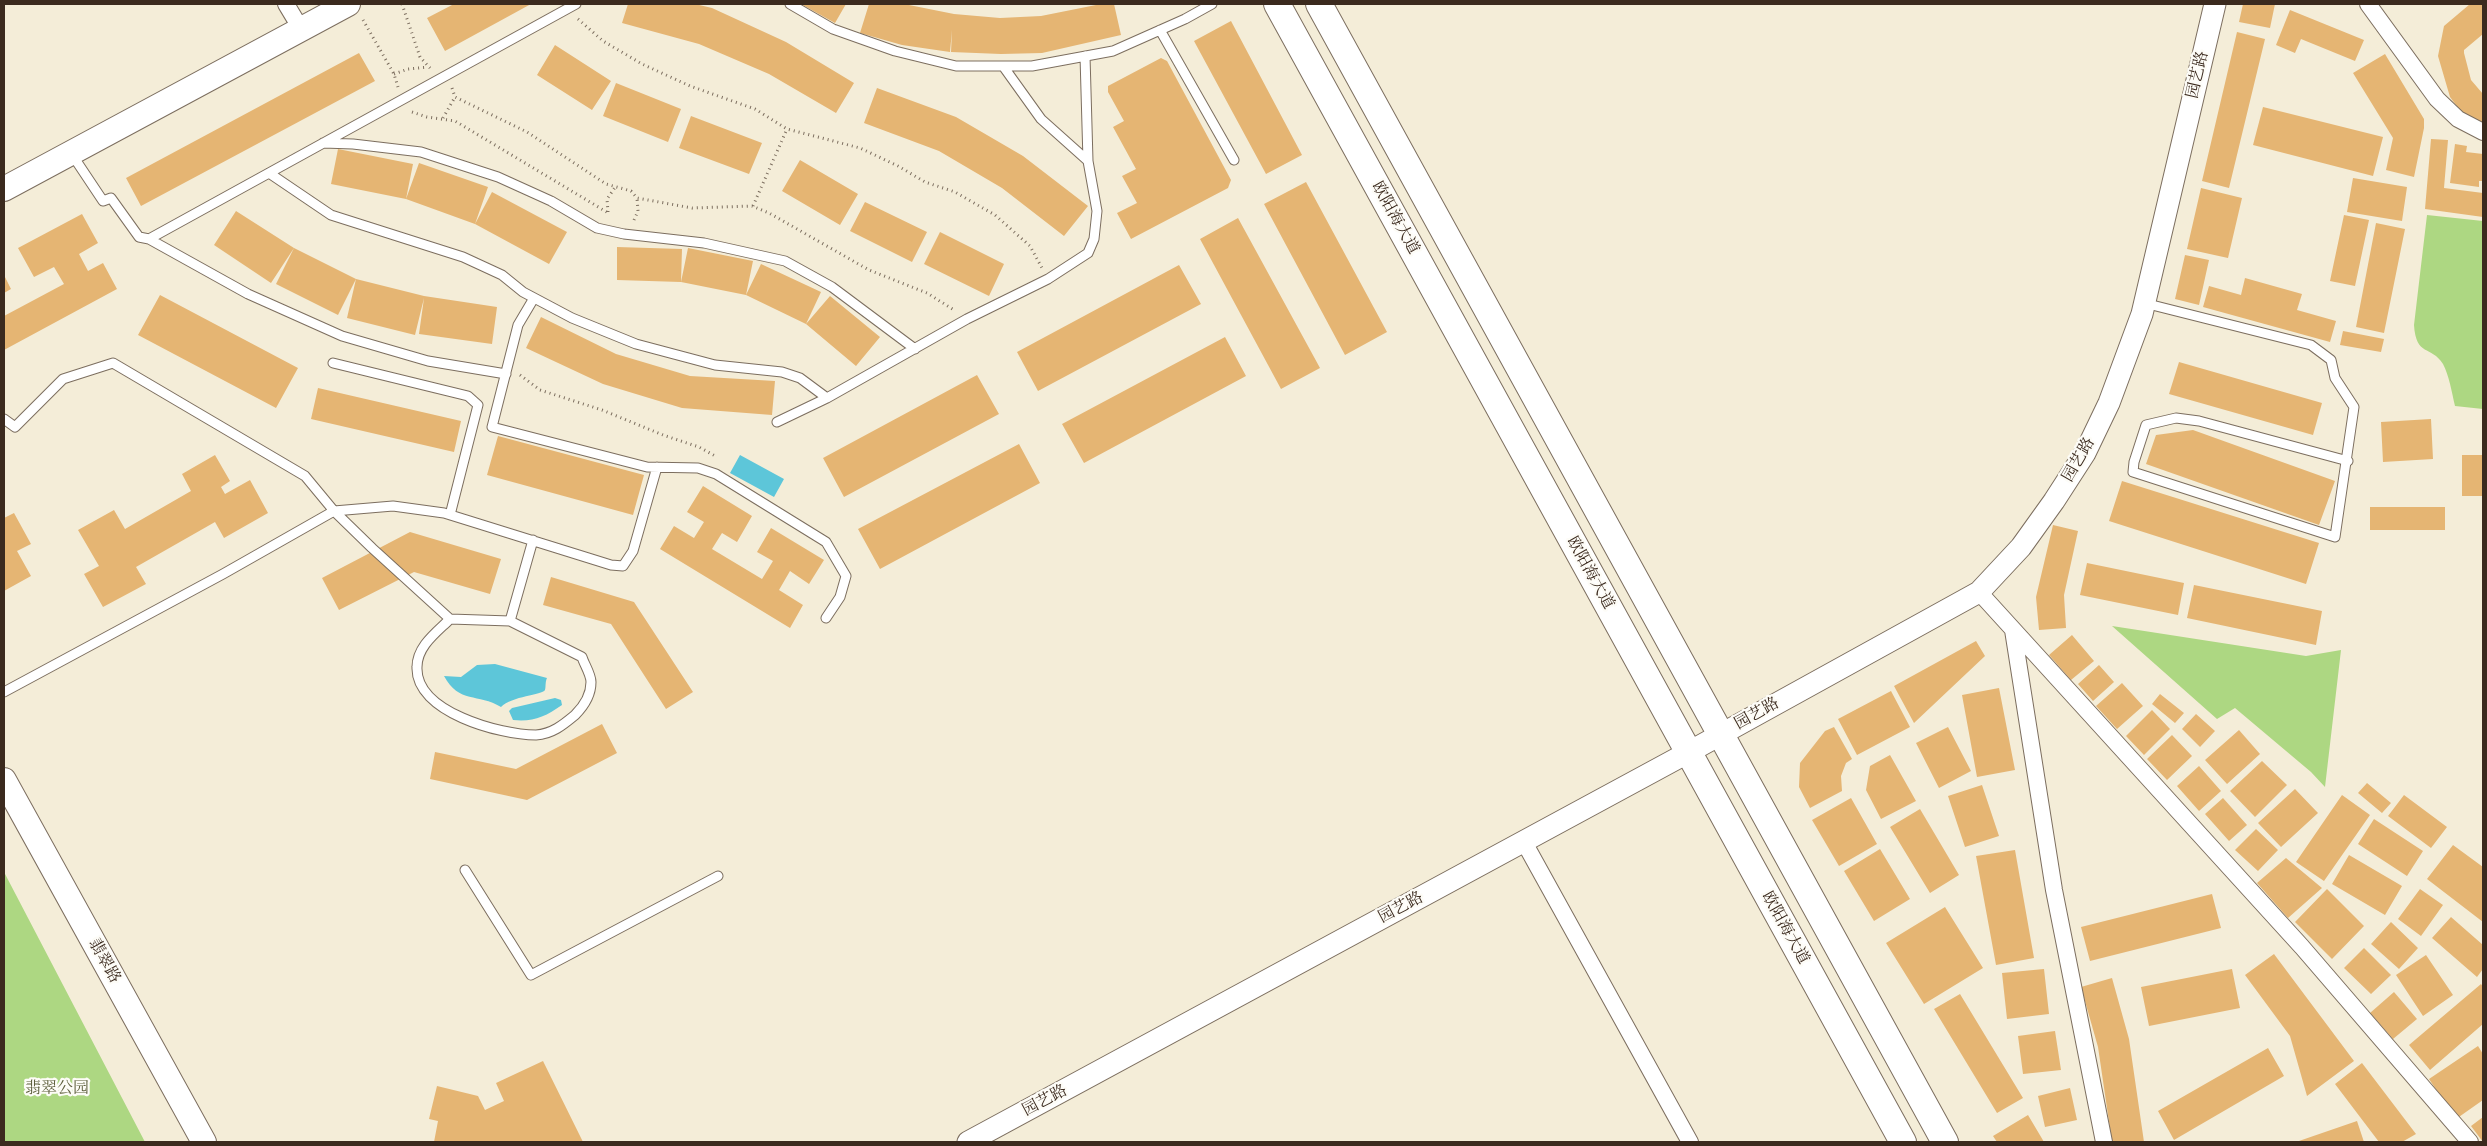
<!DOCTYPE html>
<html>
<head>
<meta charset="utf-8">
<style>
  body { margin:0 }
  #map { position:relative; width:2487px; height:1146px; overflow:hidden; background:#f4edd8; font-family:"Gentium Book Plus",serif }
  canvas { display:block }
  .frame { position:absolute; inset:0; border:5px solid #3b2a1e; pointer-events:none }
</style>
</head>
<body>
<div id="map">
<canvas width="2487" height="1146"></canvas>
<div class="frame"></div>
</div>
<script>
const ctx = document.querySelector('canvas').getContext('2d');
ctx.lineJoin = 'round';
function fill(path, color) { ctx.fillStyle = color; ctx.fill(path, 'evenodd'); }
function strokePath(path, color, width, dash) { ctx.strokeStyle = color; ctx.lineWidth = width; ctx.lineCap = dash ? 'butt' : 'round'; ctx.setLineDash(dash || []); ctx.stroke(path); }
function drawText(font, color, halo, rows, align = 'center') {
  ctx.font = font + ' "Gentium Book Plus","Noto Serif SC",serif'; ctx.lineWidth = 4.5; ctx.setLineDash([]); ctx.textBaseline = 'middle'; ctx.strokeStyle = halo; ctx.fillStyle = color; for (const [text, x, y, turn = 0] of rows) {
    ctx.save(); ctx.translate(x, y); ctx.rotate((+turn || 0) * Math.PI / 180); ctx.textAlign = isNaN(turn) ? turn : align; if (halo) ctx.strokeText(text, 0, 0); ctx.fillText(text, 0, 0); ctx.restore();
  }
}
const green = new Path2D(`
  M2427 215 2483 221V409L2455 406C2452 393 2449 375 2443 364 2431 345 2416 357 2414 325Z
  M2112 626 2306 656 2341 650 2325 787 2311 772 2235 708 2217 719Z
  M4 872 145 1142H4Z`);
const water = new Path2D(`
  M740 455 784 479 774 497 730 473Z
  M495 664 547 678C545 682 546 687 545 690 542 695 512 696 501 707 478 693 459 704 444 676L461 677 477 665Z
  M555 698 561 700 562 705C545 717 533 722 513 720L509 711 512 708Z`);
const building = new Path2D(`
  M454 4H531L445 51 427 18Z
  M628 4H695L712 8 786 42 854 83 836 113 769 74 699 44 622 23Z
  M801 4H846L835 23Z
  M869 4H904L954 14 1000 18 1041 16 1101 4H1114L1121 35 1042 53 1001 54 951 52 952 30 950 52 902 45 860 33Z
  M2243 4H2275L2270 28 2239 22Z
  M2470 4H2483V34L2464 50V53L2471 80 2483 94V126L2462 113 2450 97 2438 56 2444 26Z
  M2290 10 2364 40 2355 61 2301 39 2295 53 2276 45Z
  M1231 21 1302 155 1266 174 1194 41Z
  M2237 32 2265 39 2229 188 2202 181Z
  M555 45 611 81 592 110 537 75Z
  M359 53 375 81 141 206 126 178Z
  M2385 54 2424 119V128L2414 177 2386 170 2393 138 2353 73Z
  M1161 58 1167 61 1231 180 1228 188 1131 239 1117 213 1137 203 1122 176 1136 169 1113 127 1124 121 1108 92V86Z
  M616 83 681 109 668 142 603 116Z
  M877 88 956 117 1023 156 1088 206 1064 236 1002 188 939 151 864 123Z
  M2263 107 2383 137 2373 176 2253 145Z
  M691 116 762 143 749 174 679 148Z
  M2431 139 2448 140 2444 188 2483 193V217L2425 209Z
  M2455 144 2467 146 2466 152 2483 154V181H2479V187L2450 183Z
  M338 149 413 164 406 199 331 184Z
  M800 160 858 194 840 225 782 191Z
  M419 163 488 187 475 224 406 199Z
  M2353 178 2407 187 2402 221 2347 212Z
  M1306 182 1387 332 1345 355 1264 204Z
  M2201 188 2242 198 2228 258 2187 249Z
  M492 192 567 232 549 264 475 224Z
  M865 202 927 232 912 262 850 231Z
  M236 211 294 248 356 279 424 296 497 307 492 344 419 334 424 298 415 335 347 318 356 279 338 315 276 284 294 248 271 283 214 245Z
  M82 214 98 243 79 254 88 271 103 263 117 289 4 350V316L64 284 54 267 34 277 18 248Z
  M2344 215 2369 220 2355 286 2330 281Z
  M1238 218 1320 368 1281 389 1200 239Z
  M2376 223 2405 229 2384 333 2356 327Z
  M940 232 1004 264 989 296 924 264Z
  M617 247 682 249 681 282 617 280Z
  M688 248 753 261 746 295 681 282Z
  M2185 255 2209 260 2199 305 2175 299Z
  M761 264 821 292 806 324 746 295Z
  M1179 265 1201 304 1038 391 1017 352Z
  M4 275 11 289 4 293Z
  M2245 278 2302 294 2297 310 2336 321 2330 342 2203 307 2209 286 2241 295Z
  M160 295 298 368 276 408 138 335Z
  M830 296 880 337 856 366 806 324Z
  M541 317 616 354 690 376 775 381 772 415 682 408 603 384 526 348Z
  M2343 331 2384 339 2381 352 2340 345Z
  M1225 337 1246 376 1084 463 1062 424Z
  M2179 362 2322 403 2313 435 2169 394Z
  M977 375 999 414 844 497 823 458Z
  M318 388 461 421 454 452 311 419Z
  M2431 419 2433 459 2383 462 2381 422Z
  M2193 430 2335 481 2319 525 2146 464 2156 435Z
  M498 436 644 475 633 515 487 475Z
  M1019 444 1040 483 880 569 858 529Z
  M215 455 230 481 221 487 225 494 250 480 268 513 224 538 215 522 136 567 146 584 103 607 84 574 99 566 78 530 114 510 125 529 191 491 182 474Z
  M2462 455H2483V496H2462Z
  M2122 481 2319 543 2306 584 2109 521Z
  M703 486 752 516 737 542 722 533 712 549 762 579 773 561 757 552 771 528 824 560 809 584 790 571 779 590 803 605 790 628 660 549 674 526 694 538 704 522 687 512Z
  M2370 507H2445V530H2370Z
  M14 513 31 544 17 551 31 576 4 591V518Z
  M2053 525 2078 531 2064 595 2066 628 2039 630 2036 597Z
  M410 532 501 559 490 594 414 572 339 610 322 578Z
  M2087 563 2184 583 2178 615 2080 595Z
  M551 577 634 602 693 692 666 709 611 624 543 605Z
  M2194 585 2322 611 2316 645 2187 618Z
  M2072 635 2094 661 2071 680 2049 655Z
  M1976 641 1985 656 1914 723 1894 686Z
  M2099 665 2114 682 2093 701 2078 684Z
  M2122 683 2143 706 2117 729 2096 706Z
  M1999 688 2015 770 1977 777 1962 695Z
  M1891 691 1910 727 1857 755 1838 719Z
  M2160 694 2184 713 2175 723 2152 704Z
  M2152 710 2170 729 2144 755 2126 736Z
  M2196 714 2215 731 2200 747 2182 729Z
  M602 724 617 753 527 800 430 779 435 752 516 769Z
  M1834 727 1852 759 1846 763 1841 776 1842 791 1810 808 1799 787 1800 763 1825 731Z
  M1948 727 1971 771 1939 788 1916 743Z
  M2239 730 2260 754 2227 784 2205 760Z
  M2172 735 2192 756 2167 780 2147 759Z
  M1890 755 1916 801 1881 819 1866 790 1870 766Z
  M2262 761 2287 785 2255 817 2230 791Z
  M2199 766 2221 791 2199 811 2177 786Z
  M2367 783 2391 803 2382 813 2358 793Z
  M1982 785 1999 836 1965 847 1948 796Z
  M2295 789 2318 813 2281 847 2258 823Z
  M2342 795 2370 815 2324 881 2296 862Z
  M2404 795 2447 827 2431 848 2388 816Z
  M1851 798 1877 844 1839 866 1812 820Z
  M2223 798 2247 825 2229 841 2205 814Z
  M1920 809 1959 875 1930 893 1890 827Z
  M2374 819 2423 851 2407 876 2358 844Z
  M2256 829 2278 850 2258 871 2235 850Z
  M2453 845 2483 867V922L2427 879Z
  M1880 849 1910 899 1874 921 1844 871Z
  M2015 850 2034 958 1996 965 1976 856Z
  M2349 855 2402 886 2385 915 2332 884Z
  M2286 858 2322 888 2288 918 2257 883Z
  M2327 889 2364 926 2332 959 2295 922Z
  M2420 889 2443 905 2421 936 2398 919Z
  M2212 894 2221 928 2090 961 2081 927Z
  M1945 907 1983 968 1924 1004 1886 943Z
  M2451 917 2483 945V969L2477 977 2432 938Z
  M2391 922 2418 948 2399 969 2371 944Z
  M2364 948 2391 975 2371 994 2344 968Z
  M2274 954 2354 1061 2307 1096 2290 1036 2245 975Z
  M2426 955 2453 995 2423 1016 2396 975Z
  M2044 969 2049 1014 2007 1019 2002 973Z
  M2232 969 2240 1008 2149 1026 2141 987Z
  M2112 978 2129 1039 2144 1142H2112L2098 1047 2081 987Z
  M2481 984 2483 987V1024L2430 1070 2409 1045Z
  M2394 992 2417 1019 2393 1039 2370 1013Z
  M1960 994 2023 1098 1997 1113 1934 1009Z
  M2055 1031 2061 1070 2023 1074 2018 1036Z
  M2478 1046 2483 1054V1100L2456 1119 2429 1079Z
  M2268 1048 2284 1076 2174 1140 2158 1111Z
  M543 1061 583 1142H434L438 1121 429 1119 437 1086 478 1096 485 1110 504 1101 496 1083Z
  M2362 1063 2416 1134 2402 1142H2379L2335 1084Z
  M2070 1088 2077 1120 2045 1127 2038 1096Z
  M2028 1115 2044 1142H1997L1993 1136Z
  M2483 1117V1142L2471 1126Z
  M2357 1121 2364 1142H2296Z`);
const path = new Path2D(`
  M402 4 420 57 430 68
  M578 19 603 41 642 64 690 86 755 109 787 129 860 148 898 166 925 182 955 192 995 215 1030 246 1042 268
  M363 20 394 74 398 87
  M394 74 408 69 428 67
  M452 88 455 97 527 132 606 184 631 191 637 198 692 208 752 206 769 213 869 270 927 293 954 310
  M412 112 427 117 455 121 610 214
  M443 118 455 97
  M753 206 787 129
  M608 212 607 199 616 186
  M634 220 638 211 637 198
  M520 375 540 390 602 410 663 435 699 447 717 457`);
const service = new Path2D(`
  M790 4 833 29 895 51 956 66H1032L1113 51 1185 19 1212 4
  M1160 30 1234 160
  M1003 66 1041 119 1088 161
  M323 143 353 144 421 152 498 177 551 201 597 228 624 234 704 243 785 261 832 287 915 349
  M71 153 103 201 111 198 139 237 149 239 576 4
  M269 173 331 215 463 257 502 275 523 292 572 318 636 344 715 365 782 372 800 378 827 398
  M149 239 248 294 342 336 428 361 506 374
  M534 298 518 325 492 427 647 467 698 468 716 474 826 542 846 576 840 597 826 618
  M2144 303 2311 345 2331 360 2335 378 2354 407 2335 537 2133 472 2134 462 2146 425 2176 418 2199 421 2348 461
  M333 363 468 396 478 405 450 515
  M4 419 15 427 63 379 113 363 305 476 334 511 372 548 450 619 510 621 582 657C584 664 591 674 591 682 591 695 584 706 575 715 563 725 552 734 536 735 500 735 415 712 417 667 417 646 437 632 450 619
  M777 422 827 398 967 319 1048 279 1088 253 1094 239 1097 211 1088 161 1085 56
  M510 621 533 540
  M4 692 223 574 334 511 393 506 444 513 611 565 623 566 633 551 657 467
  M465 870 531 975 718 876`);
const minor = new Path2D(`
  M286 4 301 29
  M2368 4 2437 99 2458 119 2483 132
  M1979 592 2302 947 2470 1142
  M2013 630 2054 890 2104 1142
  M1524 842 1690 1142`);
const tertiary = new Path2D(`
  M968 1142 1689 752 1979 592 2021 547 2054 501 2085 453 2109 403 2142 314 2215 4`);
const secondary = new Path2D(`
  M4 189 348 4
  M4 780 204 1142`);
const primary = new Path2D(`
  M1277 4 1903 1142
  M1319 4 1945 1142`);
const streetNames = [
  ["园艺路",2198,75,-77],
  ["欧阳海大道",1395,218,61],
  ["园艺路",2079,460,-60],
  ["欧阳海大道",1590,573,61],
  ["园艺路",1757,714,-29],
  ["园艺路",1401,908,-28],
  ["欧阳海大道",1785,928,61],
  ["翡翠路",104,961,61],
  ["园艺路",1045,1101,-28]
];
const parkNames = [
  ["翡翠公园",57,1089]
];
fill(green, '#add782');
fill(water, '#5dc6d9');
fill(building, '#e5b573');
strokePath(service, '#7c6e5f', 11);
strokePath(minor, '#7c6e5f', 18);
strokePath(tertiary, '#7c6e5f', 23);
strokePath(secondary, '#7c6e5f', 26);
strokePath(primary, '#7c6e5f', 28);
strokePath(path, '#7c6e5f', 3, [1, 4]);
strokePath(service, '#fff', 9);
strokePath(minor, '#fff', 16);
strokePath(tertiary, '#fff', 21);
strokePath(secondary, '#fff', 24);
strokePath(primary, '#fff', 26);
drawText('16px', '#3b2a1e', '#fdfcf7', streetNames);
drawText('16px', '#5d5e3c', '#fdfcf7', parkNames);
</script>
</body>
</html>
